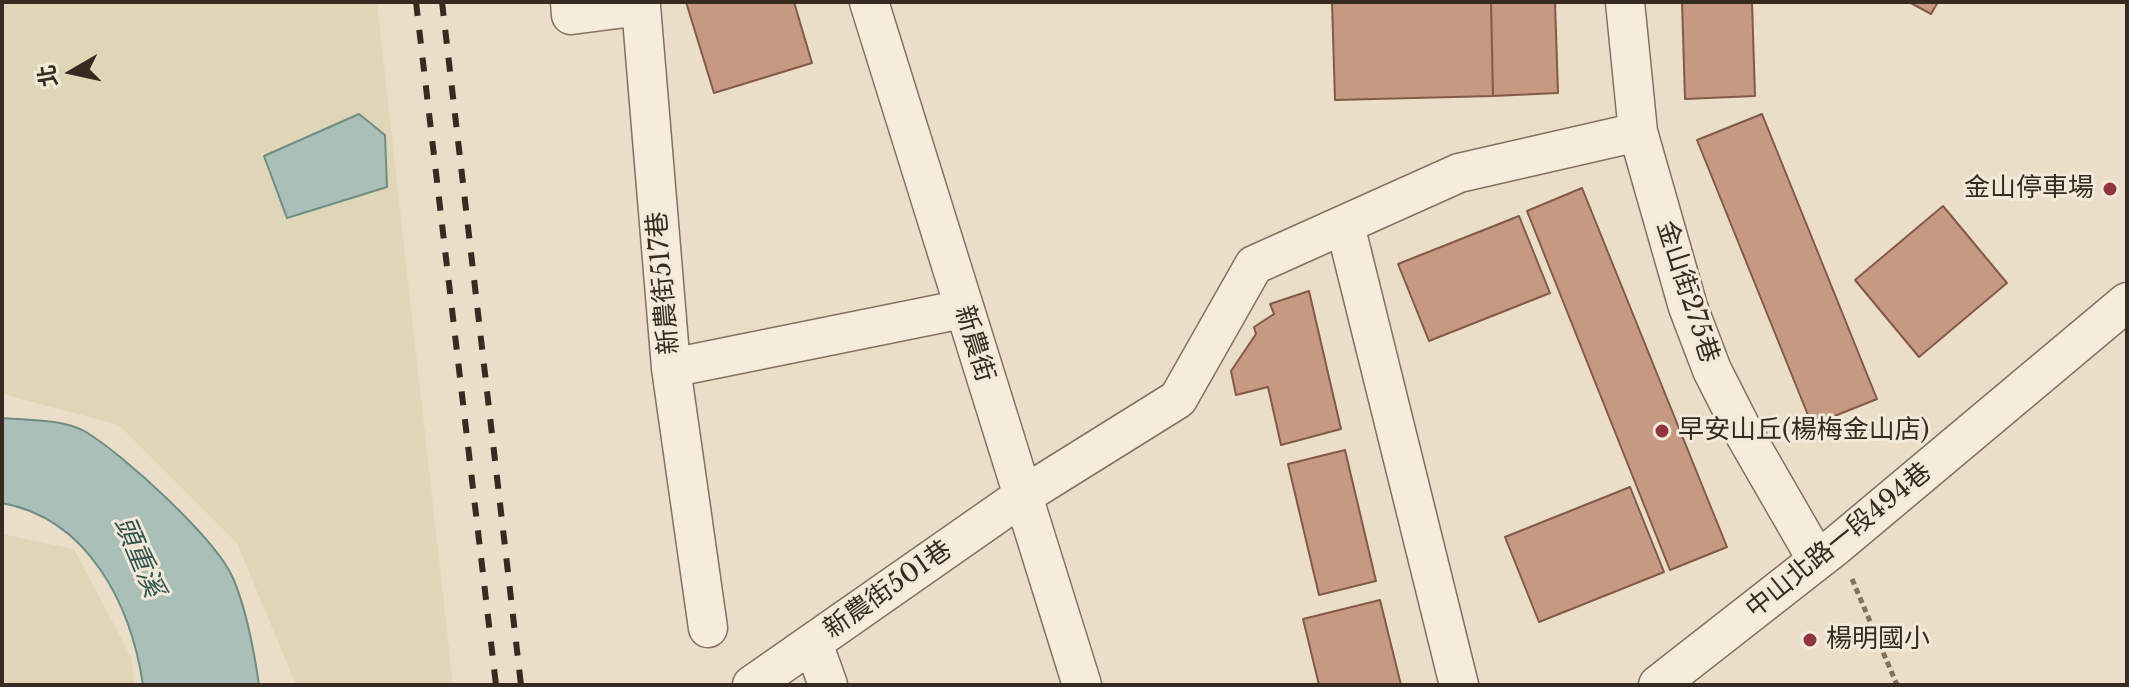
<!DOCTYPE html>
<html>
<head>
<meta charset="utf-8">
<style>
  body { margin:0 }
  #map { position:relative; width:2129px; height:687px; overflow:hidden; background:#eadec9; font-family:"Libre Baskerville","Noto Sans TC",serif }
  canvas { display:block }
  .frame { position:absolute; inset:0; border:4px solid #372a21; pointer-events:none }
  .north { position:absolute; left:32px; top:32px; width:80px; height:80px; -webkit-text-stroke:6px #f2e9d8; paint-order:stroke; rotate:261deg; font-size:22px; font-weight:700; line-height:32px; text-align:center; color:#372a21 }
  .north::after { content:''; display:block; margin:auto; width:28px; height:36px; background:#372a21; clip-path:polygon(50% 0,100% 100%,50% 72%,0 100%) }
</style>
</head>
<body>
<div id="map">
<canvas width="2129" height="687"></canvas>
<div class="frame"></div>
<div class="north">北</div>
</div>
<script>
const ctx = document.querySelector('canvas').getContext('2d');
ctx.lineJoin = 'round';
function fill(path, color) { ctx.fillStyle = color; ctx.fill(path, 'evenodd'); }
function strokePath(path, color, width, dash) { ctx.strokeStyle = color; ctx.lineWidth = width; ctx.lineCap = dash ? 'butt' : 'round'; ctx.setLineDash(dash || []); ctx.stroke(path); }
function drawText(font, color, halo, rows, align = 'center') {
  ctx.font = font + ' "Libre Baskerville","Noto Sans TC",serif'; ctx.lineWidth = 6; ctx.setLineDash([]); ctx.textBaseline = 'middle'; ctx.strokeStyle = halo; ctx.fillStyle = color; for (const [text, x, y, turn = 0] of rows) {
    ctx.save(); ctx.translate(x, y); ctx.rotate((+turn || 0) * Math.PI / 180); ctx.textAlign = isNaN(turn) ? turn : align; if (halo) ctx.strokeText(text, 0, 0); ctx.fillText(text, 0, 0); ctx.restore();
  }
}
const farmland = new Path2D(`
  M2 2H377L453 685H296L237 543 119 425 2 394Z
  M2 534 74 549 131 657 135 685H2Z`);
const water = new Path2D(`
  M359 114 385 135 387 187 287 218 264 156Z
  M2 418C27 420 64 419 86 432 124 455 216 539 233 578 247 611 254 650 259 685H143C131 605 89 519 2 503Z`);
const building = new Path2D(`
  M686 2H794L812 63 714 93Z
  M1332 2H1491L1493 96 1335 100Z
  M1491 2H1555L1558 93 1493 96Z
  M1682 2H1752L1755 96 1685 99Z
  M1909 2H1938L1931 14Z
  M1762 114 1877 399 1812 425 1697 140Z
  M1582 188 1727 547 1670 570 1527 211Z
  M1943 206 2007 283 1919 357 1855 280Z
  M1519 216 1550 293 1429 341 1398 264Z
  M1309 291 1341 429 1281 445 1268 387 1236 395 1231 371 1256 334 1254 327 1274 314 1270 304Z
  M1345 450 1376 581 1319 595 1288 464Z
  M1630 487 1664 572 1539 622 1505 537Z
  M1380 600 1401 685H1319L1303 619Z`);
const path = new Path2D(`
  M1852 579 1897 685`);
const minor = new Path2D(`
  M570 2 571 15 641 6 671 368 708 628
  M869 2 1082 685
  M1625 2 1638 132 1688 307 1712 370 1745 435 1817 560
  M1345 225 1459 685
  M671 368 963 309
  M813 643 828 685
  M752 685 1024 495 1178 399 1254 265 1459 173 1638 132
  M1658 685 1837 545 2127 302`);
const rail = new Path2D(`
  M416 2 496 685
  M442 2 521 685`);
const markers = [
  [2110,189,8,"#8e353d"],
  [1662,431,8,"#8e353d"],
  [1810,640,8,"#8e353d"]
];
const poiNames = [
  ["金山停車場",2094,189,"right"],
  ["早安山丘(楊梅金山店)",1678,431],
  ["楊明國小",1826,640]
];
const streetNames = [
  ["新農街517巷",664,283,-95],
  ["金山街275巷",1687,292,72],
  ["新農街",974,344,73],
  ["中山北路一段494巷",1839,541,-39],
  ["新農街501巷",888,590,-35]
];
const waterNames = [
  ["頭重溪",138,557,67]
];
fill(farmland, '#dfd5b7');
fill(water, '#a9bfb7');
strokePath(water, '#708d83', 2);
fill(building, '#c59982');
strokePath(building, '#825a47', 2);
strokePath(minor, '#85705f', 41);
strokePath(path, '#85705f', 5, [6, 4]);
strokePath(minor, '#f6ecdb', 38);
strokePath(rail, '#372a21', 6, [14, 14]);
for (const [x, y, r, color] of markers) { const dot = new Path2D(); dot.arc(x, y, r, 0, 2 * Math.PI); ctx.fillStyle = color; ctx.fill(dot); strokePath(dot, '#f2e9d8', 3); }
drawText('26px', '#372a21', '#f2e9d8', poiNames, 'left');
drawText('26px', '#372a21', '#f2e9d8', streetNames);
drawText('italic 28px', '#325550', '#f2e9d8', waterNames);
</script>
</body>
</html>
